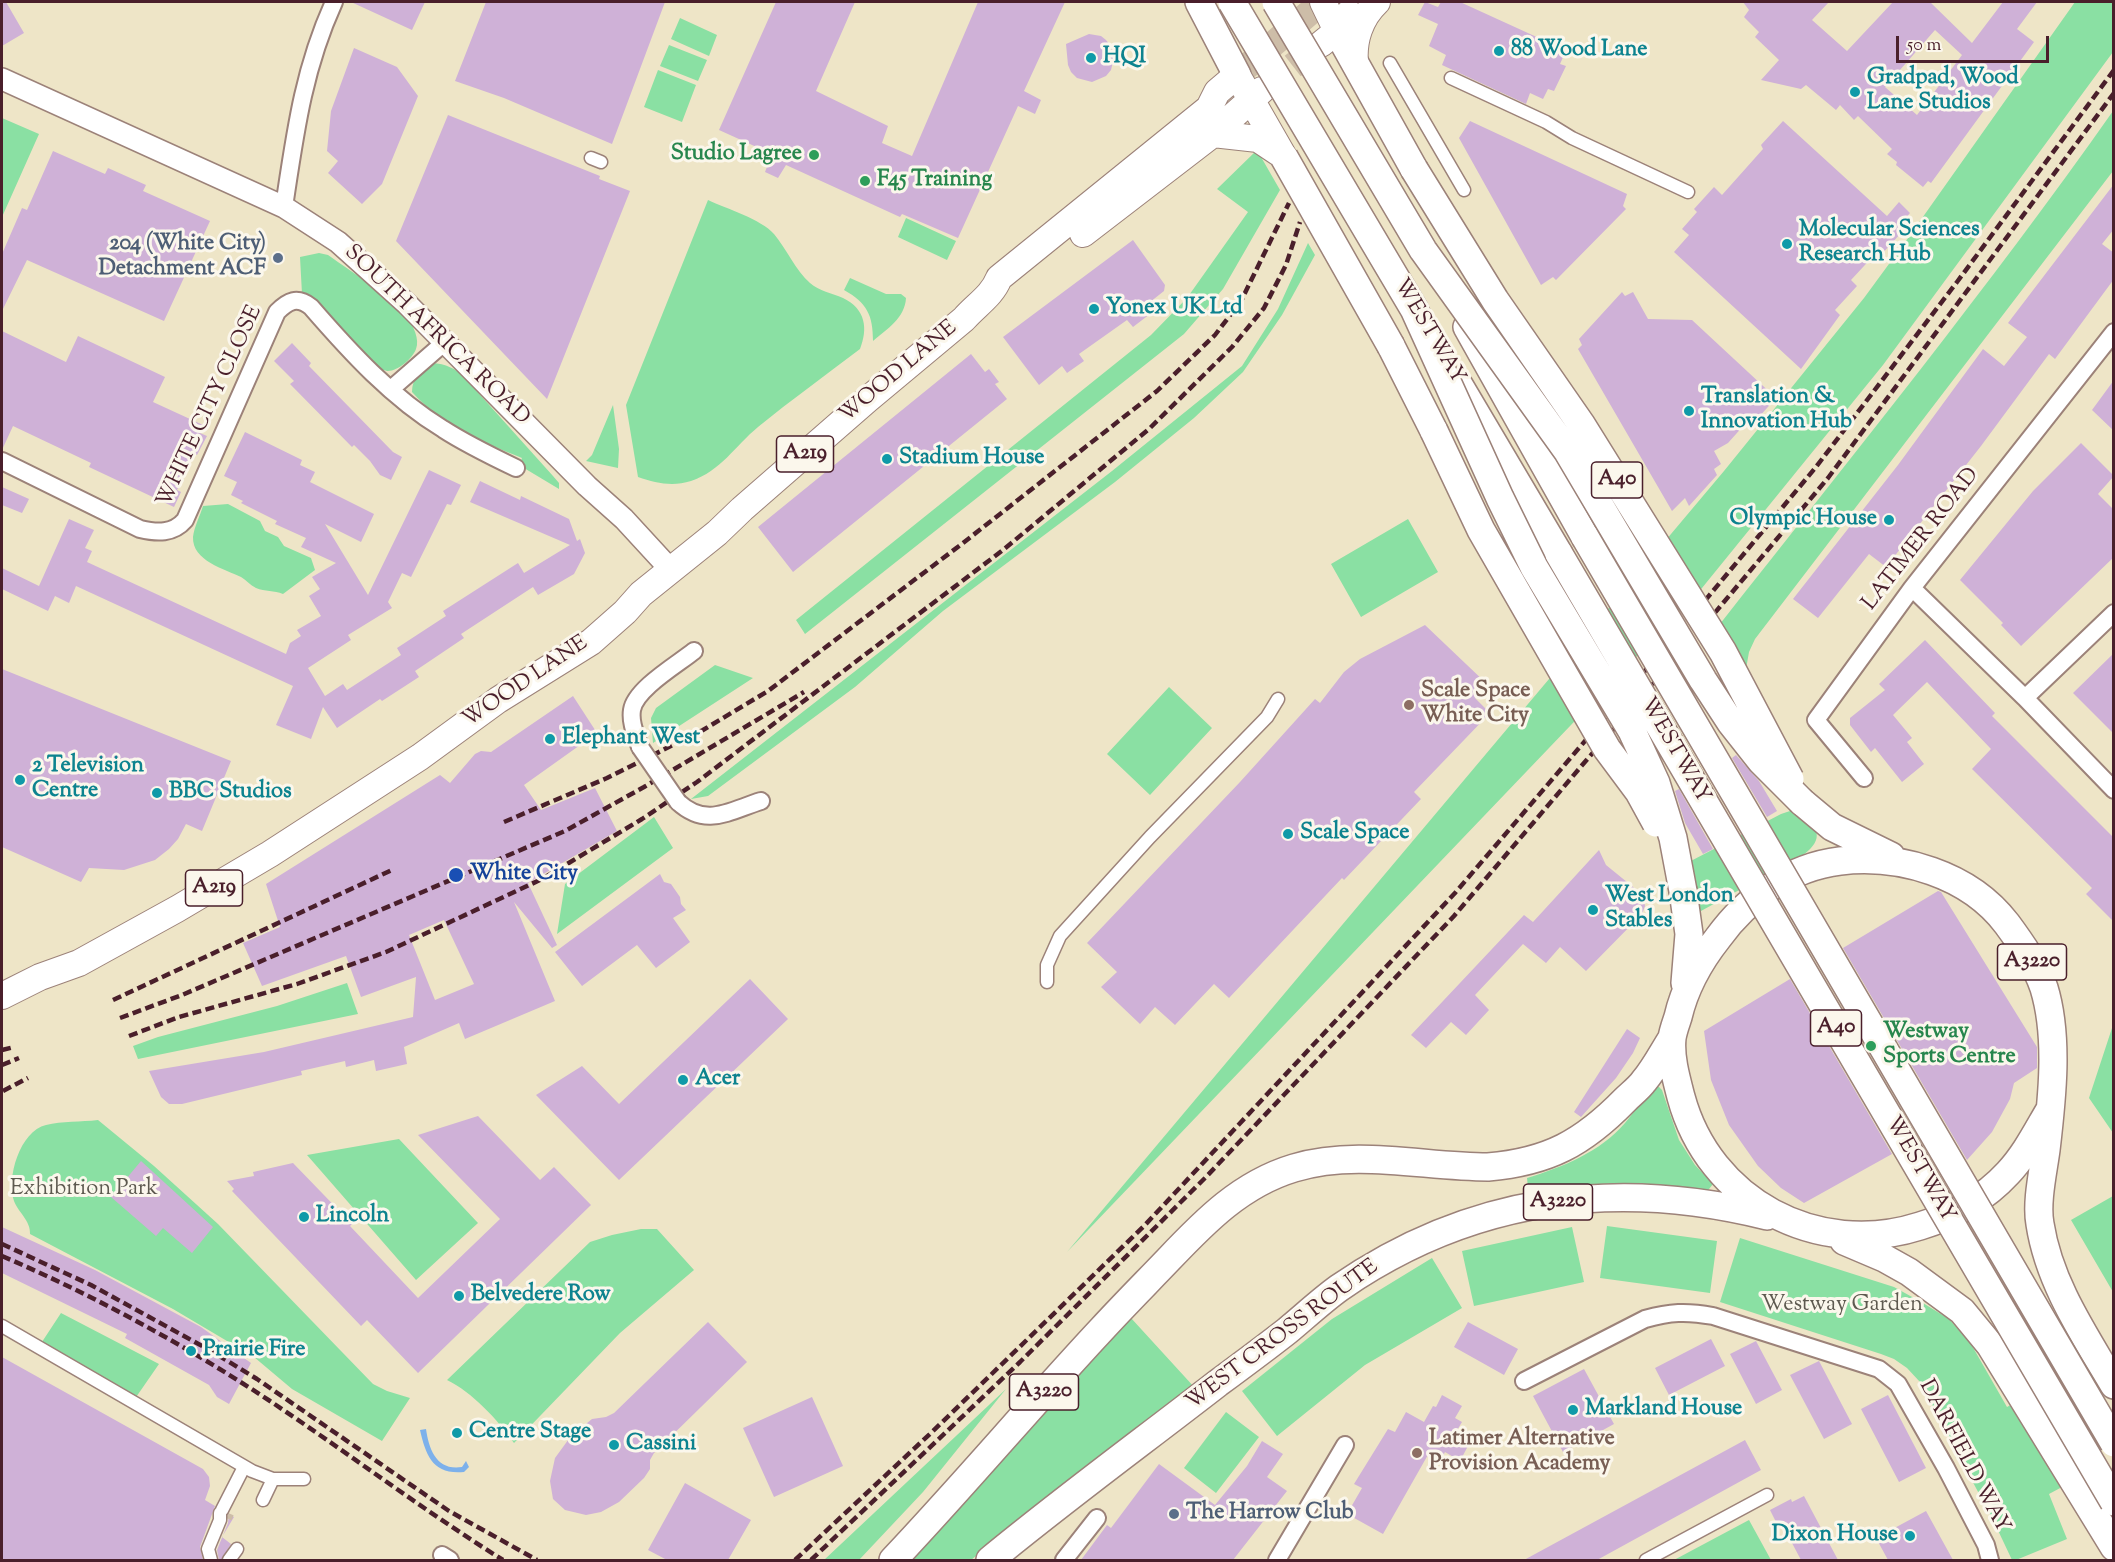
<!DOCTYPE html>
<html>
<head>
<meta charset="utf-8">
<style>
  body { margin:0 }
  #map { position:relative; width:2115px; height:1562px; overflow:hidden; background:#eee5c7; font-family:"Sorts Mill Goudy",serif }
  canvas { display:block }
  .frame { position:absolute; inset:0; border:3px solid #4a1f2b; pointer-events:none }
  .scale { position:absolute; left:1896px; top:36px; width:153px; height:27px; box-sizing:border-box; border:3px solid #4a1f2b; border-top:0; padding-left:8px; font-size:18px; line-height:21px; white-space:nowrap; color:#4a1f2b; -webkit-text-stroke:4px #fbf7ec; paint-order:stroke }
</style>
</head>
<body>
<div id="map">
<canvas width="2115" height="1562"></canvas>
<div class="frame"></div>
<div class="scale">50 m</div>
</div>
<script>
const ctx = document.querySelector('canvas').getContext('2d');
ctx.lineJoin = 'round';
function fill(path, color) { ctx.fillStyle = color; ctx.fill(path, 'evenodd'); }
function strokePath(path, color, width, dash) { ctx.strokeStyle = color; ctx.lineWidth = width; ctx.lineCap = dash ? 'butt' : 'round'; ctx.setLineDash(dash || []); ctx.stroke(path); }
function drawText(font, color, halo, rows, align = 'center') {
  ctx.font = font + ' "Sorts Mill Goudy",serif'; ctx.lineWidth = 6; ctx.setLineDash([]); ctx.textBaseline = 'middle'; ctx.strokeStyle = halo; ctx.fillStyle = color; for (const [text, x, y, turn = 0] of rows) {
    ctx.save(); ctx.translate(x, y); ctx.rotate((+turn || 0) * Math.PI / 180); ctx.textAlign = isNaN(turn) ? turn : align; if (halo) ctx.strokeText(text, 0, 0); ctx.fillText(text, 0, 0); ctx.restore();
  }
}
const green = new Path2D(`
  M2075 2H2113V52L1883 365 1702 588 1067 1252 1724 471 1864 298 1908 238Z
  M680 18 717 35 709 56 671 39Z
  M669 45 707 60 698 81 660 66Z
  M658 70 696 85 682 122 644 107Z
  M2113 111V171L1755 639 1749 652 1746 669 1720 624C1853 455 1989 287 2113 111Z
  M2 118 39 134 2 217Z
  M1257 150 1280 190 1223 289 1184 334 805 634 796 620 1151 335 1187 298 1248 212 1217 189Z
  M708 200C727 209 761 219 774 234 786 248 796 271 810 283 819 291 832 293 843 298 866 309 868 329 860 349 826 375 791 400 758 427 735 446 721 471 691 481 672 487 656 483 638 477L626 405Z
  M906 218 956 241 947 260 898 237Z
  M1308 243 1315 255 1282 315 1243 372 1194 418 1115 482 943 611 855 687 708 796 691 799 1112 471 1242 366 1278 309Z
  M319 253 328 255C350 271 394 298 408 318 413 326 420 339 416 349 413 358 398 371 388 371 387 371 380 369 379 368L302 294 300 257Z
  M850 278 886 294H901L906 298C905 318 887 329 873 341 873 315 867 303 844 290Z
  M432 363C446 364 455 368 465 378L553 476 559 483V489L519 465 522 458C480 441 443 426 412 392 412 378 421 370 432 363Z
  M613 405 619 449 618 468 586 461 592 455Z
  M228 504 260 521 265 531 278 537 284 546 311 558 315 570 283 594C274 590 265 592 256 588 250 585 246 580 241 577 225 569 192 561 193 537 194 527 200 516 203 506Z
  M1408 519 1438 572 1361 617 1331 564Z
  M715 665 753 678 653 743 651 718 656 708Z
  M1169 687 1212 728 1150 795 1107 754Z
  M1790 811 1800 812C1817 827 1826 838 1803 855L1701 911 1681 915 1687 863 1781 814Z
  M654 817 673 848 557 934 565 884Z
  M347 983 358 1014 138 1059 133 1046 158 1037 277 1006Z
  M2113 1025H2114L2113 1133 2089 1098Z
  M1655 1086 1659 1087 1662 1090 1679 1140 1695 1165 1713 1184 1705 1194 1620 1185 1529 1197 1527 1178C1563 1167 1600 1152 1625 1123 1634 1113 1644 1094 1655 1086Z
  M98 1120 154 1166 218 1224 373 1384 387 1391 410 1398 382 1441 292 1389 254 1357 173 1309 30 1234C31 1221 18 1212 14 1201 6 1178 20 1131 46 1125 62 1121 81 1122 98 1120Z
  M399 1139 478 1223 416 1280 307 1155Z
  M2113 1196V1292L2071 1220Z
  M1607 1226 1717 1241 1710 1293 1600 1278Z
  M1572 1227 1584 1282 1474 1306 1462 1251Z
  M641 1229H657L694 1270 620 1333 514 1443C498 1420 472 1392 447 1380L590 1242 612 1235Z
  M1740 1238 1894 1287 1923 1303 1949 1319 1971 1344 2007 1407 2056 1380 2103 1465 2049 1494 2067 1539 2016 1560H2012L1995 1524 1920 1382 1907 1368 1894 1359 1881 1354 1720 1302Z
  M1432 1258 1462 1308 1365 1365 1277 1436 1242 1391 1332 1319Z
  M61 1313 159 1364 132 1403 38 1348Z
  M1131 1318 1195 1388 1048 1497 971 1560H911L1042 1414Z
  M1006 1389 923 1492 859 1560H824Z
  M1226 1412 1259 1437 1216 1493 1184 1468Z
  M1749 1520 1771 1560H1674Z`);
const water = new Path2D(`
  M426 1429C429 1450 437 1471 462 1467L466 1461 469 1467 464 1472C433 1475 426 1456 420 1430Z`);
const building = new Path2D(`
  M2 2H6L24 33 2 46Z
  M351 2H425L412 30Z
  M486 2H665L612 144 504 98 455 81Z
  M776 2H855L816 91 888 126 882 143 912 156 978 2H1065L1024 91 1041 100 1035 114 1018 106 958 238 902 214 900 217 786 165 778 178 765 172 772 154 719 130Z
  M1425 2 1438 7 1441 2H1460L1552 44 1551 48 1564 55 1560 64 1566 66 1554 91 1548 89 1543 99 1530 93 1526 104 1442 65 1446 55 1429 46 1438 24 1418 15Z
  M1743 2H1829L1812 20 1847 51 1893 2H1930L1972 43 2003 2H2037L2017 29 2034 42 1931 183 1928 181 1923 187 1896 165 1897 162 1887 154 1892 149 1858 116 1854 120 1840 105 1836 110 1806 85 1801 89 1761 80 1779 60 1755 37 1759 32 1744 17 1749 10ZM1935 30 1962 55 1917 115 1885 87Z
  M1089 34 1101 36 1106 40 1110 45 1114 57 1111 70 1106 76 1092 82 1077 78 1071 72 1068 65 1066 44Z
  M354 48 397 67 418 96 382 184 362 204 328 173 338 161 327 151 331 111Z
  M448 115 600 176 599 179 630 191 547 399 396 241Z
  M1470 121 1627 194 1623 206 1626 209 1556 280 1553 277 1541 285 1459 138Z
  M1783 121 1887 216 1899 202 1910 213 1898 227 1903 231 1880 256 1877 252 1851 280 1857 286 1835 310 1840 315 1801 369 1674 252 1689 235 1682 229 1697 212 1694 209 1714 187 1722 195 1763 149 1761 145Z
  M53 151 105 174 108 168 146 185 143 191 210 221 164 321 27 260 2 311V254L22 208 27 210Z
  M2114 184V229L2102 244 2114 253V279L2055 359 2049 354 1981 446 1886 567 1869 554 1818 618 1793 599 1898 465 1983 349 2004 366 2027 337 2008 323Z
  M1133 240 1165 285 1164 291 1145 306 1150 314 1133 327 1127 320 1079 354 1084 361 1067 373 1062 366 1039 385 1003 337Z
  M1622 292 1625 296 1633 292 1648 319 1692 320 1776 398 1749 428 1745 424 1728 443 1714 451 1721 464 1714 469 1717 475 1689 506 1685 498 1672 511 1578 349 1582 345 1579 339Z
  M2 331 66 362 78 336 165 377 153 402 203 425 200 433 207 436 197 455 194 454 177 490 181 492 174 507 89 467 91 463 13 426 2 450Z
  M292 343 311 363 309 366 393 452 402 457 391 480 380 475 370 461 354 445 352 447 290 384 294 381 274 361Z
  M971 354 985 372 989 369 999 382 995 384 1007 399 793 572 758 527Z
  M2114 380V431L2092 410Z
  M245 432 302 460 300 465 315 472 310 482 374 514 361 542 325 524 368 595 429 470 461 485 451 505 447 504 411 577 402 573 388 602 392 608 348 635 351 640 308 668 325 696 343 684 347 690 401 655 397 648 446 616 443 611 518 563 524 573 570 545 470 502 480 481 520 500 521 496 569 519 577 541 580 539 585 553 574 574 538 595 533 587 461 634 464 638 415 671 419 677 382 701 380 699 337 728 323 707 311 739 276 725 293 686 76 586 69 603 55 596 48 611 2 589V568L39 586 69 519 94 530 85 548 92 551 87 562 286 654 290 643 301 636 297 630 321 616 309 596 320 589 312 577 336 563 301 547 306 538 275 524 277 521 241 503 243 501 231 495 237 482 224 476Z
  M2081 443 2114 476 2098 494 2114 510V557L2021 646 2001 625 2003 623 1960 580 2033 491Z
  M2 487 29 499 22 513 2 505Z
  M1425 625 1487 684 1475 698 1490 713 1414 792 1421 799 1344 880 1342 878 1229 998 1214 984 1175 1025 1155 1007 1140 1024 1101 987 1117 972 1087 943 1240 782 1315 699 1320 703 1344 672 1360 659Z
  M1925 640 1995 713 1992 716 2114 838V922L2086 894 2092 888 1972 769 1991 749 1927 682 1893 715 1912 738 1907 742 1924 764 1902 782 1875 748 1871 752 1850 725V718L1885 690 1879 684Z
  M2114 653V734L2073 693Z
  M2 669 231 761 202 831 186 824 178 839 169 849 155 860 124 870 89 868 81 882 2 847Z
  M573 696 597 733 524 785 541 810 595 788 617 831 528 883 557 945 552 948 514 902 555 1001 465 1039 459 1023 404 1047 407 1064 376 1071 374 1060 346 1067 345 1061 301 1071 302 1075 182 1104H169L161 1097 149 1071 264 1052 413 1017 416 977 361 997 346 956 262 986 243 943 280 927 266 884 440 775 450 783 475 754 481 751 491 752ZM444 920 474 984 435 1000 409 935Z
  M1736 755 1759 781 1777 811 1767 817 1732 758Z
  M1679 789 1713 849 1703 854 1685 823 1675 791Z
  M1599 850 1606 865 1638 891 1643 897 1645 906 1642 914 1586 971 1560 947 1546 963 1523 944 1475 995 1489 1010 1466 1035 1451 1022 1426 1048 1411 1035 1524 915 1533 922Z
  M660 874 664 882 671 884 680 897 681 904 686 910 673 918 690 942 656 968 637 945 582 986 555 952Z
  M1938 891 1941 892 2037 1047V1068L2014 1083 2010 1099 1992 1132 1967 1160 1843 948Z
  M750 979 788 1019 619 1180 536 1095 582 1066 619 1104Z
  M1790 979 1892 1154 1804 1203 1781 1188 1758 1166 1729 1125 1711 1080 1704 1031Z
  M1627 1029 1640 1038 1633 1053 1616 1078 1581 1117 1574 1112Z
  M478 1116 540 1180 554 1167 591 1205 418 1373 367 1320 361 1326 232 1191 234 1189 227 1181 254 1176 253 1172 293 1163 352 1224 350 1226 418 1298 500 1219 418 1135Z
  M141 1161 213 1227 192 1253 163 1228 156 1236 111 1197Z
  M2 1227 95 1270 201 1327 251 1363 229 1404 217 1397 209 1385 125 1338 127 1334 2 1273Z
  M708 1322 747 1362 654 1453 650 1460V1469L644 1478 619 1502 601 1512 586 1515 565 1510 553 1499 550 1481 555 1458 571 1436 592 1419 606 1417 614 1413Z
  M1468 1322 1518 1349 1504 1375 1454 1347Z
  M1711 1339 1725 1366 1669 1395 1655 1368Z
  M1756 1341 1782 1390 1756 1404 1730 1354Z
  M2 1357 203 1469 209 1477 210 1486 205 1500 215 1506 200 1547 203 1560H2Z
  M1819 1361 1852 1424 1824 1439 1790 1375Z
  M1584 1369 1614 1424 1563 1452 1533 1396Z
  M1442 1395 1462 1406 1455 1418 1462 1422 1453 1437 1468 1446 1460 1461 1445 1452 1441 1460 1429 1453 1383 1534 1347 1514 1362 1488 1354 1484 1388 1429 1395 1432 1406 1412 1424 1422 1433 1406 1436 1407Z
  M1888 1395 1926 1468 1899 1482 1861 1409Z
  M812 1397 843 1466 774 1497 743 1428Z
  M1745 1440 1761 1470 1597 1560H1524Z
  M1262 1441 1283 1454 1267 1477 1287 1491 1233 1560H1081L1107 1525 1111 1528 1159 1464 1215 1505 1247 1466Z
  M685 1483 751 1520 728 1560H667L648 1550Z
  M1804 1496 1838 1560H1801L1783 1526 1779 1528 1770 1510 1791 1499 1792 1502Z
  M1926 1511 1953 1560H1888L1876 1538Z
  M229 1514 234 1517 222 1537 231 1544 221 1560H219L217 1550 228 1523Z`);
const pedestrianTunnel = new Path2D(`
  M226 1518 228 1513`);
const primaryTunnel = new Path2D(`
  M1237 75 1322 2
  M1262 90 1321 44`);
const pedestrian = new Path2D(`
  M1390 63 1464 190
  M1451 78 1546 122 1572 138 1688 192
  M591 158 601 162
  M1047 982V965L1060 936 1150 837 1267 717 1278 699
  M2 1326 252 1471 273 1479H304
  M263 1500 273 1479
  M222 1510 244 1467
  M211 1560 208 1549 220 1520V1513
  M229 1560 237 1549
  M1646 1560 1767 1495`);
const minor = new Path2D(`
  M284 207C295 134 303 70 334 2
  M391 389 445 342
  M2 461 140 529C157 533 173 534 185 520L277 312C288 301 297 296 311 307 350 352 392 398 443 429 466 444 491 456 516 468
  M1912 588 2025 698 2114 790
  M2025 698 2114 613
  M640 747C636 735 630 723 632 710 635 689 678 664 694 651
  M1864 778 1816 720 1912 588 2114 332
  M678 802C706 828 729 811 761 801
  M1524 1381 1645 1319C1670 1312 1686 1311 1713 1316L1879 1369 1898 1384 1946 1468 1986 1545 1990 1560
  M442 1555 450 1560
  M1064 1560 1097 1518
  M1277 1560 1345 1445`);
const tertiary = new Path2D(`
  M2 79 284 207 338 242 407 304 587 486 624 519 670 569`);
const primary = new Path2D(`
  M1323 2 1337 31
  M1321 44 1337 31 1349 13
  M1355 63C1353 41 1360 18 1377 2
  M1213 134 1258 139 1282 155
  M1083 234 1213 134 1262 90
  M2 996 40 977 79 963 177 909 270 854 420 757 498 700 591 642 625 612 641 594 717 533 742 509 867 400 964 319C976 305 992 296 999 278L1209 108 1217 92 1237 75 1284 157`);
const trunk = new Path2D(`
  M1199 2 1237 75
  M1337 31 1414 169
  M1467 327 1585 537
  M1391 346 1434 431
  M1459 385 1559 554
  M1802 802 1832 827 1891 856
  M1683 891 1689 934 1685 983
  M2049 1111C2036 1133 2025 1155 2008 1173 1984 1199 1953 1216 1920 1226 1817 1259 1709 1201 1681 1097 1676 1078 1670 1057 1672 1038 1673 1031 1676 1023 1678 1017 1685 987 1699 962 1718 938 1747 898 1790 867 1840 861 1900 854 1969 874 2007 924 2021 943 2036 964 2044 988 2059 1037 2052 1099 2046 1150 2043 1172 2036 1203 2040 1224 2049 1283 2084 1334 2114 1385
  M1844 1241 1884 1258 1909 1272 1962 1311 1990 1345 2114 1547
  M893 1560C964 1485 1031 1405 1102 1329 1124 1305 1146 1283 1168 1260 1205 1221 1241 1184 1294 1168 1357 1149 1424 1167 1488 1167 1548 1162 1583 1143 1625 1100 1631 1094 1639 1088 1644 1081 1655 1068 1663 1052 1672 1038
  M990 1560C1064 1499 1142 1442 1218 1383 1241 1366 1264 1349 1287 1331 1304 1317 1321 1301 1339 1288 1469 1198 1614 1178 1767 1216`);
const rail = new Path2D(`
  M504 822 607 778 703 730 768 691 963 543 1157 391 1215 335 1241 301 1289 203
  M113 1000 394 869
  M120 1018 182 995 565 831 644 787 804 692
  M129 1036 179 1017 297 984 386 952 542 879 642 819 697 782 1003 550 1149 429 1232 347 1264 308 1286 265 1300 222
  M2 1050 14 1047
  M2 1065 19 1058
  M3 1091 28 1078
  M2 1244 91 1285 213 1352 257 1379 449 1511 537 1560
  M2 1256C95 1296 185 1345 270 1401 348 1453 423 1510 503 1560
  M795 1560 932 1432 1145 1225 1455 893 1703 603 1816 467 1957 282 2114 70
  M811 1560 1020 1362 1205 1178 1454 916 1584 763 1713 615 1828 478 2114 93`);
const minorBridge = new Path2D(`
  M640 747 678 802`);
const trunkBridge = new Path2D(`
  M1232 2 1414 309 1500 498 1534 567 1632 731 1656 783 1673 838 1683 891
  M1276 2 1423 250 1568 452 1703 680 1731 723 1761 761 1802 802
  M1284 157 1391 346
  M1414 169 1495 300 1581 424 1723 652 1790 779
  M1434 431 1481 530 1607 749 1639 792 1656 823
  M1585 537 2114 1443
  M1559 554 2114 1502`);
const markers = [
  [1499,51,6,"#0f9aa8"],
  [1091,58,6,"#0f9aa8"],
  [1855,92,6,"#0f9aa8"],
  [814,155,6,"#2e9e5b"],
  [865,181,6,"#2e9e5b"],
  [1787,244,6,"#0f9aa8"],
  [278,258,6,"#5c6f8a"],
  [1094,309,6,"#0f9aa8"],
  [1689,411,6,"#0f9aa8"],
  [887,459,6,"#0f9aa8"],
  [1889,520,6,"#0f9aa8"],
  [1409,705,6,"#8d6e63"],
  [550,739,6,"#0f9aa8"],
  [20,780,6,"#0f9aa8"],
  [157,793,6,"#0f9aa8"],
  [1288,834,6,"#0f9aa8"],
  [456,875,8,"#1a4fb4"],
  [1593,910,6,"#0f9aa8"],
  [1871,1046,6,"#2e9e5b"],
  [683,1080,6,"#0f9aa8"],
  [304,1217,6,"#0f9aa8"],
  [459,1296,6,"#0f9aa8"],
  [191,1351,6,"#0f9aa8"],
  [1573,1410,6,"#0f9aa8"],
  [457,1433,6,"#0f9aa8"],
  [614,1445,6,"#0f9aa8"],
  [1417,1453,6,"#8d6e63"],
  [1174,1514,6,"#5c6f8a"],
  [1910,1536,6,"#0f9aa8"]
];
const shields = [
  [805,454,57],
  [1617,480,51],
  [214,888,57],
  [2032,962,69],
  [1836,1028,51],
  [1558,1202,69],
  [1044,1392,69]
];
const shieldNames = [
  ["A219",805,454],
  ["A40",1617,480],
  ["A219",214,888],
  ["A3220",2032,962],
  ["A40",1836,1028],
  ["A3220",1558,1202],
  ["A3220",1044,1392]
];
const cultureNames = [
  ["88 Wood Lane",1511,51],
  ["HQI",1103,58],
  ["Gradpad, Wood",1867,79],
  ["Lane Studios",1867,104],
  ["Molecular Sciences",1799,231],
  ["Research Hub",1799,256],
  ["Yonex UK Ltd",1106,309],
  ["Translation &",1701,398],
  ["Innovation Hub",1701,423],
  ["Stadium House",899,459],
  ["Olympic House",1877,520,"right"],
  ["Elephant West",562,739],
  ["2 Television",32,767],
  ["Centre",32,792],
  ["BBC Studios",169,793],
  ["Scale Space",1300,834],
  ["West London",1605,897],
  ["Stables",1605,922],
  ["Acer",695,1080],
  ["Lincoln",316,1217],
  ["Belvedere Row",471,1296],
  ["Prairie Fire",203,1351],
  ["Markland House",1585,1410],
  ["Centre Stage",469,1433],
  ["Cassini",626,1445],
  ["Dixon House",1898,1536,"right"]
];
const leisureNames = [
  ["Studio Lagree",802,155,"right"],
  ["F45 Training",877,181],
  ["Westway",1883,1033],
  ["Sports Centre",1883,1058]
];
const serviceNames = [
  ["204 (White City)",266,245],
  ["Detachment ACF",266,270],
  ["The Harrow Club",1186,1514,"left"]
];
const streetNames = [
  ["WESTWAY",1428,332,59],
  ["SOUTH AFRICA ROAD",436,336,44],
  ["WOOD LANE",899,373,-40],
  ["WHITE CITY CLOSE",211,407,-65],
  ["LATIMER ROAD",1922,540,-52],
  ["WOOD LANE",526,683,-34],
  ["WESTWAY",1674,751,60],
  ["WESTWAY",1919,1170,60],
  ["WEST CROSS ROUTE",1283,1336,-37],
  ["DARFIELD WAY",1963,1457,62]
];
const educationNames = [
  ["Scale Space",1421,692],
  ["White City",1421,717],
  ["Latimer Alternative",1429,1440],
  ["Provision Academy",1429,1465]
];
const transitNames = [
  ["White City",470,875]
];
const parkNames = [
  ["Exhibition Park",84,1190],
  ["Westway Garden",1842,1306]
];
fill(green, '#8ae0a3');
fill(water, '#7db1eb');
fill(building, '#cfb1d7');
strokePath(pedestrianTunnel, '#cdbda8', 12, [12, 6]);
strokePath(primaryTunnel, '#cdbda8', 26, [26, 13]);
strokePath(pedestrian, '#9c8279', 15);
strokePath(minor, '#9c8279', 20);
strokePath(tertiary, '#9c8279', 24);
strokePath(primary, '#9c8279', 28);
strokePath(trunk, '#9c8279', 30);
strokePath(pedestrian, '#fff', 12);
strokePath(minor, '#fff', 16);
strokePath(tertiary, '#fff', 21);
strokePath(primary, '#fff', 26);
strokePath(trunk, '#fff', 27);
strokePath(rail, '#4a1f2b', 4.5, [9, 4.5]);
strokePath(minorBridge, '#9c8279', 20, []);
strokePath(trunkBridge, '#9c8279', 30, []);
strokePath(minorBridge, '#fff', 16);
strokePath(trunkBridge, '#fff', 27);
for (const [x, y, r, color] of markers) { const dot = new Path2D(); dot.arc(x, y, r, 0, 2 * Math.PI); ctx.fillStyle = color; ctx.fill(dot); strokePath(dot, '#fbf7ec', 2); }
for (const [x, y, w] of shields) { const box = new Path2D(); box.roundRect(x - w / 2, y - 18, w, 36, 4.5); ctx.fillStyle = '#fbf7ec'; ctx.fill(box); strokePath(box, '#4a1f2b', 1.5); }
drawText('bold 21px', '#4a1f2b', null, shieldNames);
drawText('bold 22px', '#0d838f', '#fbf7ec', cultureNames, 'left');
drawText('bold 22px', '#27864d', '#fbf7ec', leisureNames, 'left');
drawText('bold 22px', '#4e5e75', '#fbf7ec', serviceNames, 'right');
drawText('22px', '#4a1f2b', '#fbf7ec', streetNames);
drawText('bold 22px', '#785e54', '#fbf7ec', educationNames, 'left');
drawText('bold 22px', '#164399', '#fbf7ec', transitNames, 'left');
drawText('22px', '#5d594f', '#fbf7ec', parkNames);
</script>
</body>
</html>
